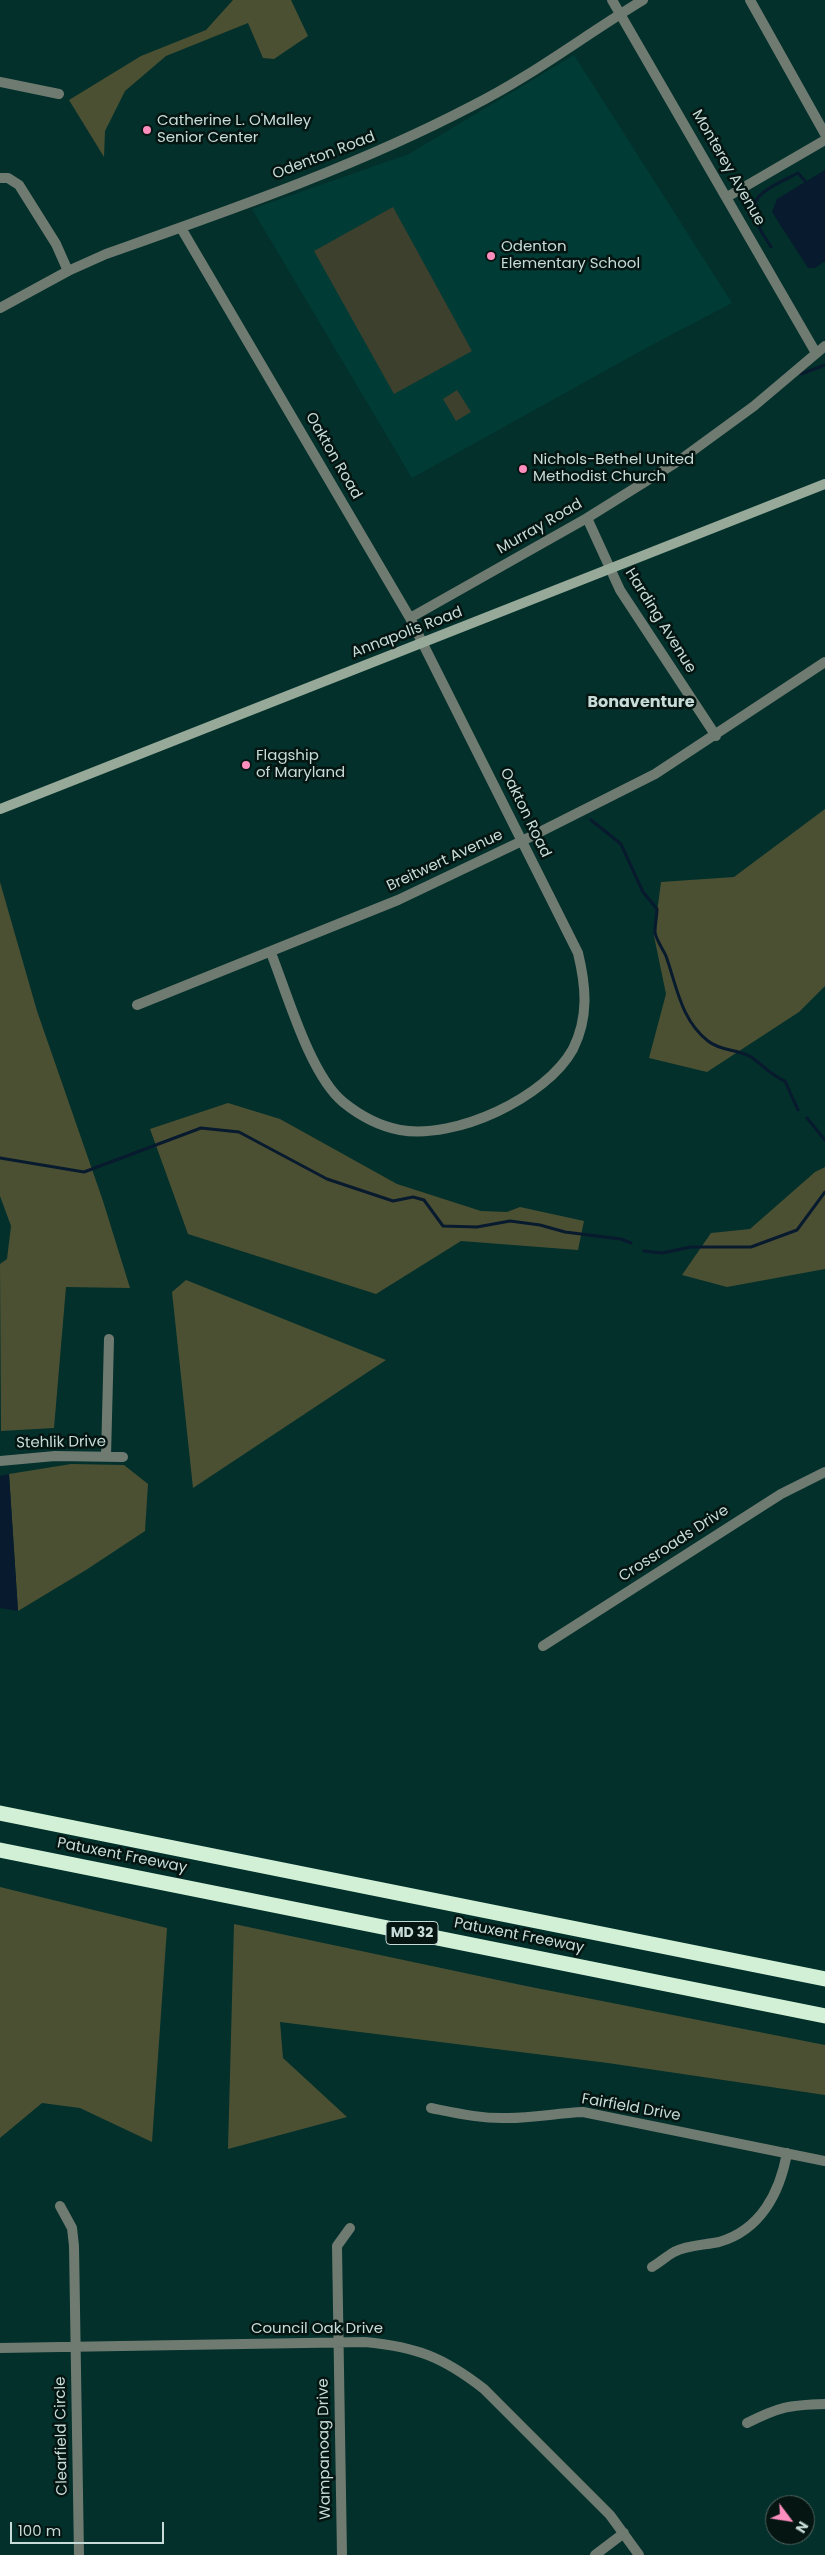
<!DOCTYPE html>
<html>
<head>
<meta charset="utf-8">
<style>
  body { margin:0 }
  #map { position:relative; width:825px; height:2555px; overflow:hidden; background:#03302b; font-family:Poppins,sans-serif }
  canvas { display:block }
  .north { position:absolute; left:765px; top:2495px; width:50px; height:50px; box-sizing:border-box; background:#051512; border:1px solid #536561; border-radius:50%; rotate:121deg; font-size:14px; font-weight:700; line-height:20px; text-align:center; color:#c7dcd8 }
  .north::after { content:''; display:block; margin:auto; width:18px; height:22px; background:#fe8ebd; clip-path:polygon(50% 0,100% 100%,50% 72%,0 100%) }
  .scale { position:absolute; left:10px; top:2522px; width:154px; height:22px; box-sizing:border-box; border:2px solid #c7dcd8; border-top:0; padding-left:6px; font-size:15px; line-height:18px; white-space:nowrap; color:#c7dcd8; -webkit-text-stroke:4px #051512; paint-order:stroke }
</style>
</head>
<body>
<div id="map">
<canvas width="825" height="2555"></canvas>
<div class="north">N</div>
<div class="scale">100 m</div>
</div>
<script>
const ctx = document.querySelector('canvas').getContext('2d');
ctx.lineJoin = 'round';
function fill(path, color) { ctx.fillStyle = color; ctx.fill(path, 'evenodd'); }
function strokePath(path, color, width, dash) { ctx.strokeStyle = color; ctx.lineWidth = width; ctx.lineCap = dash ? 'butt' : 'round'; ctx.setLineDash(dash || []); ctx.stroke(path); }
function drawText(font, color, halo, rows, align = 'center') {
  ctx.font = font + ' Poppins,sans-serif'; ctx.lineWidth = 5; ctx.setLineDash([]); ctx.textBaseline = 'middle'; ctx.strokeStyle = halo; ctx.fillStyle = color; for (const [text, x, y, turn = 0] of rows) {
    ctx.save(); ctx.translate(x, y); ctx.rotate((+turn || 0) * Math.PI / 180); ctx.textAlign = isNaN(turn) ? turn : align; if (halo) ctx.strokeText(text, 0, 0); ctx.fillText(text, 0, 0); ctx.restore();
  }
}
const built = new Path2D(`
  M574 55 732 303 648 347 412 478 252 209 409 154Z`);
const green = new Path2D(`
  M393 207 472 351 394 394 314 251Z
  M457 390 471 412 456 421 443 399Z`);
const forest = new Path2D(`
  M233 0H291L308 36 274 59 263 58 248 23 166 56 125 91 105 131 104 157 69 100 141 56 206 30Z
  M825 809V986L799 1012 707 1072 649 1058 666 994 654 936 661 882 734 877Z
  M0 882 37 1011 103 1201 130 1288 66 1287 54 1428 1 1431 0 1264 7 1259 11 1226 0 1196Z
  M228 1103 280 1119 397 1184 481 1211 507 1212 520 1207 584 1221 578 1250 461 1241 376 1294 188 1234 150 1129Z
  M825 1167V1269L727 1287 682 1275 711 1233 750 1229 815 1172Z
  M186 1280 386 1360 193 1488 172 1292Z
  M71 1464 124 1465 148 1484 145 1531 86 1570 18 1611 9 1474Z
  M0 1887 167 1928 152 2142 80 2108 42 2103 0 2138Z
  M234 1924 526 1986 825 2045V2095L608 2063 280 2022 283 2058 347 2117 228 2149Z`);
const water = new Path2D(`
  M825 170V261L815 268H808L772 212 777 199Z
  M9 1474 18 1611 0 1608V1476Z`);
const stream = new Path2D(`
  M771 247C765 237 755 224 753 212 750 193 785 180 798 173L805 181
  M801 374 825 365
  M591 820 621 844 643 892 657 909C657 916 655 924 655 932 656 940 663 949 666 956 677 987 681 1020 708 1041 720 1051 737 1049 751 1057 763 1065 773 1077 785 1081L798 1110
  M807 1118 825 1140
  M0 1158 84 1172 201 1128 239 1132 327 1179 393 1201 413 1197 424 1200 443 1226 477 1227 510 1221 540 1225 565 1232 621 1239 631 1243
  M644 1251 662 1253 691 1247H751L797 1230 825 1192`);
const minor = new Path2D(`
  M612 0 816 353
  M750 0 825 134
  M0 82 59 94
  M0 178H8L19 185 56 244 68 271
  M727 197 825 140
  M181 228 410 618 578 953C586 986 589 1017 573 1049 546 1098 455 1140 400 1130 379 1126 359 1115 343 1102 310 1075 287 993 271 953
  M587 518 620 590 716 736
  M410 618 587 518 680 460 754 406 825 346
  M137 1005 398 900 522 841 655 774 825 662
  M106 1456 109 1339
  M0 1461 55 1456 123 1457
  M543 1646 781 1494 825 1472
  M431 2108C456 2113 482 2119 508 2118 533 2118 558 2113 583 2112L825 2161
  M60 2206 72 2228 74 2246 79 2555
  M652 2267C660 2262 667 2256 674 2252 687 2245 705 2245 719 2242 761 2230 780 2192 787 2153
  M0 2348 365 2342C417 2347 443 2357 484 2389L610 2515 639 2555
  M747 2423C779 2407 788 2405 825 2404
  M342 2555 337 2246 350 2228
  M595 2555 624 2533`);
const tertiary = new Path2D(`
  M0 308 68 271 106 254C230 210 355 167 472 106 532 76 585 35 643 0`);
const secondary = new Path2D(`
  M0 809 825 484`);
const motorway = new Path2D(`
  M0 1813 825 1979
  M0 1850 825 2016`);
const markers = [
  [147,130,5,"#fe8ebd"],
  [491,256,5,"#fe8ebd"],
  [523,469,5,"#fe8ebd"],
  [246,765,5,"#fe8ebd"]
];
const shields = [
  [412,1933,52]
];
const shieldNames = [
  ["MD 32",412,1933]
];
const poiNames = [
  ["Catherine L. O'Malley",157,121],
  ["Senior Center",157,138],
  ["Odenton",501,247],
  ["Elementary School",501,264],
  ["Nichols-Bethel United",533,460],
  ["Methodist Church",533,477],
  ["Flagship",256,756],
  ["of Maryland",256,773]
];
const streetNames = [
  ["Odenton Road",324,156,-21],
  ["Monterey Avenue",728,168,60],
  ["Oakton Road",333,456,60],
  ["Murray Road",540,527,-30],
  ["Harding Avenue",660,621,58],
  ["Annapolis Road",407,633,-21],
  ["Oakton Road",525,813,64],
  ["Breitwert Avenue",445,861,-25],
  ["Stehlik Drive",61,1443,-1],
  ["Crossroads Drive",674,1544,-33],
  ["Patuxent Freeway",122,1856,11],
  ["Patuxent Freeway",519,1936,11],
  ["Fairfield Drive",631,2108,10],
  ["Council Oak Drive",317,2329],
  ["Clearfield Circle",62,2436,-91],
  ["Wampanoag Drive",325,2449,-91]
];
const neighbourhoodNames = [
  ["Bonaventure",641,703]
];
fill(built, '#003b35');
fill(green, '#3d402d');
fill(forest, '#4c5033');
fill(water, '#081a2e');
strokePath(stream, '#081a2e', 3);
strokePath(minor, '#6f7b71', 10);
strokePath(tertiary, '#6f7b71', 10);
strokePath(secondary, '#97aa99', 10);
strokePath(motorway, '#d2f0d5', 15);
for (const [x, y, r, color] of markers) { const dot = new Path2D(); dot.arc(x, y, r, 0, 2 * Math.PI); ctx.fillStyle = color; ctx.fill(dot); strokePath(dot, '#051512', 2); }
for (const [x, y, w] of shields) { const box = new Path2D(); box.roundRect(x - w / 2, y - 11.5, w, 23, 4); ctx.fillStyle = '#051512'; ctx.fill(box); strokePath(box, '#c7dcd8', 1); }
drawText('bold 14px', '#c7dcd8', null, shieldNames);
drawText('15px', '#c7dcd8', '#051512', poiNames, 'left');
drawText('15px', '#c7dcd8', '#051512', streetNames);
drawText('bold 16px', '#c7dcd8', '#051512', neighbourhoodNames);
</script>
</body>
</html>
